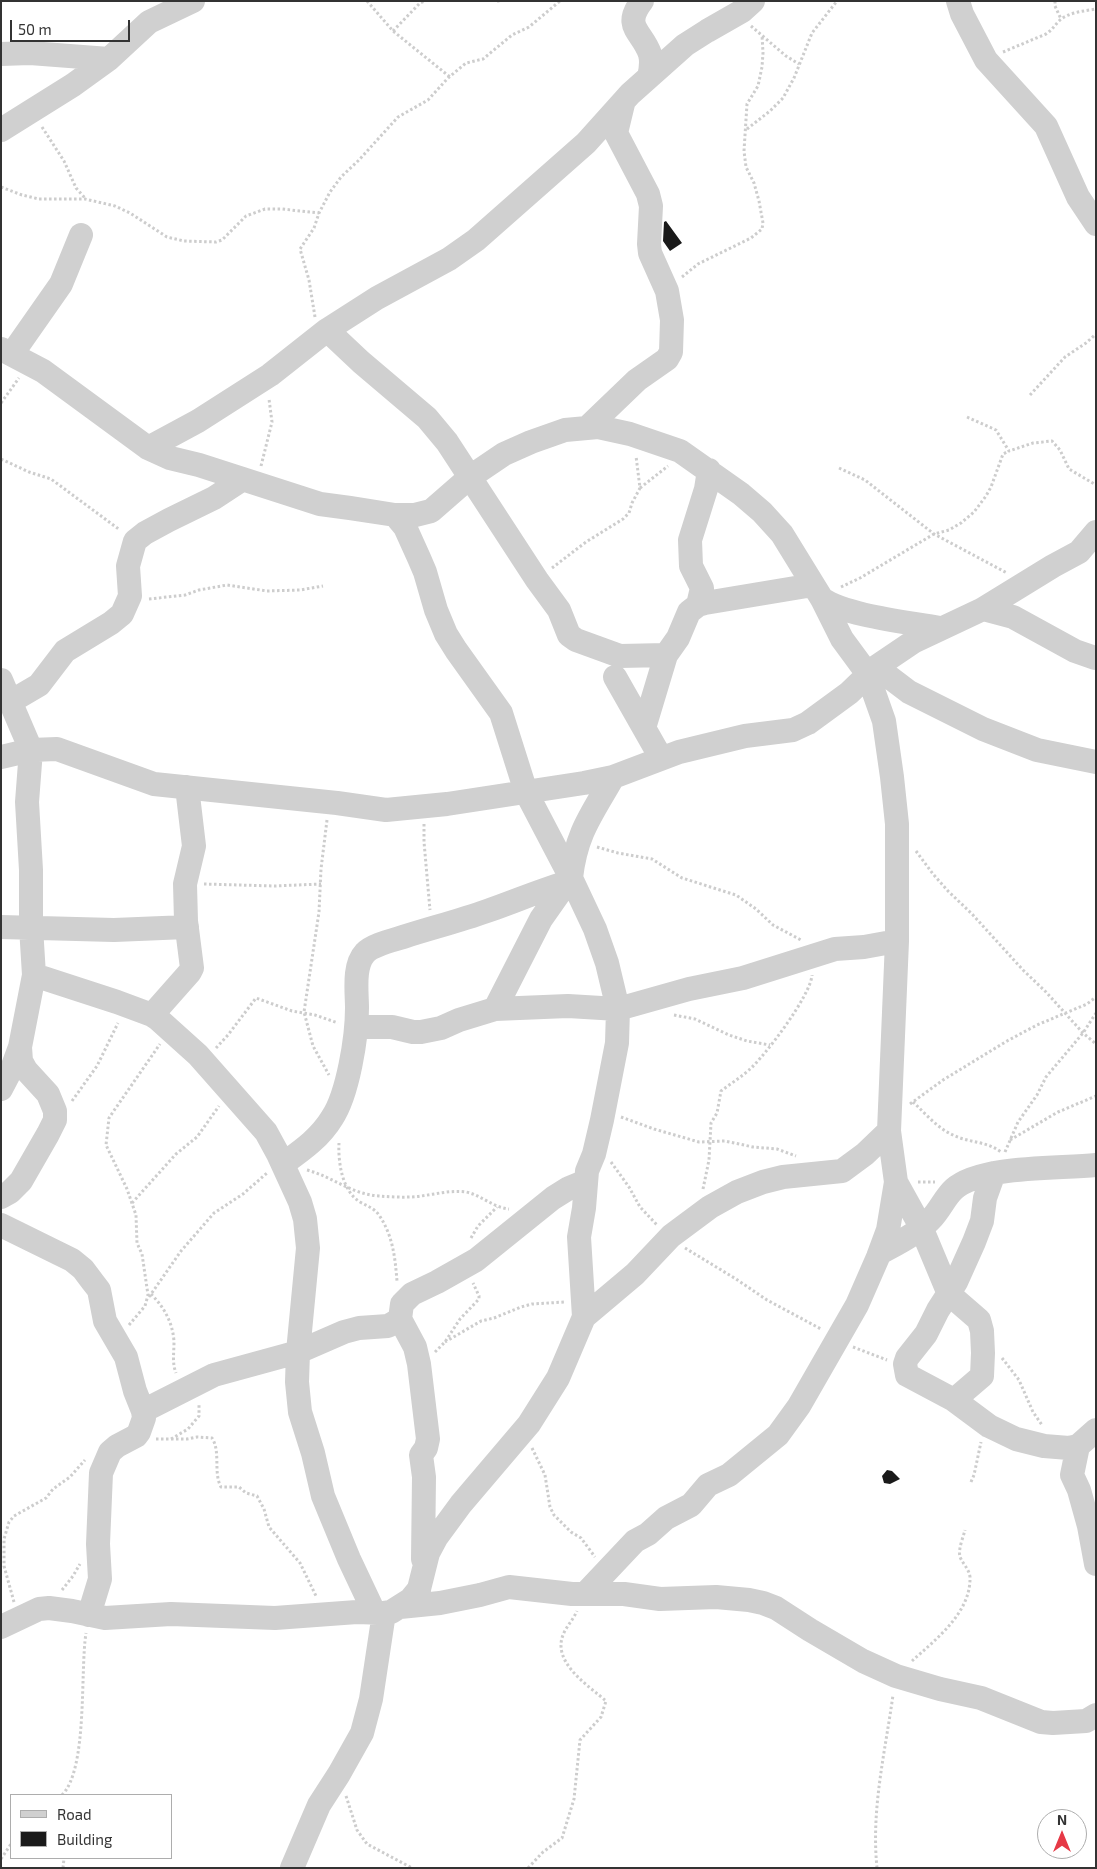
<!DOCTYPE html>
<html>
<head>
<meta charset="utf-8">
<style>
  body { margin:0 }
  #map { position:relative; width:1097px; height:1869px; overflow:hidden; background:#fff; font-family:"Exo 2",sans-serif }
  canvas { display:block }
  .frame { position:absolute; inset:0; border:2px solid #333; pointer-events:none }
  .legend { position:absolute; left:10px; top:1794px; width:162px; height:65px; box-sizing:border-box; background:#fff; border:1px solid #adadad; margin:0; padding:6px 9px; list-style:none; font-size:15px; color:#333 }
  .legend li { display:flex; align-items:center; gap:10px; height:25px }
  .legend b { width:25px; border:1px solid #adadad }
  .north { position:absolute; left:1037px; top:1809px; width:50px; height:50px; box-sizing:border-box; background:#fff; border:1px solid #adadad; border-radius:50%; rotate:0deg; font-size:14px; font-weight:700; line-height:20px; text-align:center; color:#333 }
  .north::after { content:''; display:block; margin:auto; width:18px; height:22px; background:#e63946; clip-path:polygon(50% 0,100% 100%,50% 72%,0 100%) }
  .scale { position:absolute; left:10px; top:20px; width:120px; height:22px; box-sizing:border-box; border:2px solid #333; border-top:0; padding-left:6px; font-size:15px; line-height:18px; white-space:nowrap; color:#333; -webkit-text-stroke:4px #fff; paint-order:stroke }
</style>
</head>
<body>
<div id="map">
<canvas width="1097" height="1869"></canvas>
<div class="frame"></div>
<ul class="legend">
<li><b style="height:6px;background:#d0d0d0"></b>Road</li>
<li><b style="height:14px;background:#1a1a1a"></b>Building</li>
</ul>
<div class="north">N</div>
<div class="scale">50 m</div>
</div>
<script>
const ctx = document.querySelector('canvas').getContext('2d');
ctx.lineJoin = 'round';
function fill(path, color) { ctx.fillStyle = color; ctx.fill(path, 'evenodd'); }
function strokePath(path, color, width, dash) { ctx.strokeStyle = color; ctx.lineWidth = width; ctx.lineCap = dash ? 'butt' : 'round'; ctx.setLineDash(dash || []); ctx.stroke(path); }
const building = new Path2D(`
  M666 221 682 243 670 251 663 241 664 222Z
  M887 1470 892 1471 900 1479 890 1484 884 1483 882 1476Z`);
const path = new Path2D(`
  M367 1 393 31 450 77
  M497 1H502
  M1055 1V6L1061 19
  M751 26 786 56 799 64
  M393 31 420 3 425 1
  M1003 52 1046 34C1052 30 1055 25 1060 20 1069 12 1085 11 1096 9
  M42 127 64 161 76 188 85 198
  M747 129 770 111 783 98 794 78 812 33 837 1
  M1 187 22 195 39 199H85L115 206 130 213 167 237 184 241 216 242 222 240 246 216 265 209H282L319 213
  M682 277 698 264 751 238 762 229 763 223 759 201 754 183 746 167 744 151 747 104 758 86 762 67 763 53 762 35
  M315 317 309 280 300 249 314 228 319 213 330 192 341 177 359 160 398 117 428 100 448 78 466 63 483 59 512 35 529 27 560 1
  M1030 395 1065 357 1086 343 1096 334
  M1 403 19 378
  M967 417 996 430 1009 451 1033 443 1052 441 1060 450 1069 469 1096 485
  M1 459 29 472 51 479 120 530
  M261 466 272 422 269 399
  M839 468 865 480 934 534 1007 573
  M640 488 668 466
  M552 568 586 542 623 519 629 513 632 503 640 488 636 456
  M841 587 860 578 934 534 949 530 961 523 974 512 986 496 991 487 1003 454 1009 451
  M149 599 185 595 199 590 227 585 267 591 300 590 323 586
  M327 820 321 869 319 912 304 1012 313 1046 329 1075
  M424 824V842L430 910
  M597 847 618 853 652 859 682 878 736 895 756 909 773 925 801 940
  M916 851 933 874 948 891 972 914 1023 970 1046 992 1083 1033 1096 1044
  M204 884 274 886 321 884
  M674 1015 695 1019 729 1035 747 1041 770 1045
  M216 1048 228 1035 256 998 292 1011 315 1015 338 1023
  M72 1101 97 1066 118 1023
  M913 1102C925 1113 937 1128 953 1135 969 1143 987 1141 1001 1152
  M910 1104 943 1080 1007 1041 1037 1025 1087 1004 1096 997
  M621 1117 654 1129 699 1142 725 1141 753 1147 777 1149 796 1156
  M1010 1140 1058 1112 1096 1096
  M339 1143C338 1162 342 1191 360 1202 367 1206 374 1208 379 1215 393 1236 395 1257 397 1281
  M1005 1152 1018 1122 1037 1095 1046 1077 1083 1033 1096 1013
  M611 1162 629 1187 640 1207 657 1225
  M307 1170C333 1177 351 1194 379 1196 392 1197 407 1198 421 1196 436 1194 451 1190 466 1192 481 1195 492 1207 509 1209
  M918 1182H935
  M703 1189 709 1160 711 1123 717 1113 721 1091C730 1084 740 1078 749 1070 765 1056 811 995 812 975
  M132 1203 176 1154 197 1137 219 1106
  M471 1238 478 1226 497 1207
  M685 1248 736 1279 767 1300 821 1329
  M151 1294C164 1307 173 1323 174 1342 174 1353 172 1363 176 1373
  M149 1297 181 1251 214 1213 243 1194 267 1173
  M129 1325 145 1306 148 1295 142 1254 137 1243 136 1215 127 1189 106 1145 109 1118 113 1112 160 1044
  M445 1342 481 1321 494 1318 521 1307 532 1304 565 1302
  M853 1347 887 1360
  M435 1352 445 1342 460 1319 479 1299V1296L473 1283
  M1002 1358 1019 1380 1033 1412 1042 1425
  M156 1439H187L197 1437 212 1438C221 1452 213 1472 221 1487H239L246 1493 257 1496 264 1509 269 1527 300 1563 316 1596
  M171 1439 188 1429 199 1416V1404
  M532 1448 545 1475 550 1507 554 1515 571 1532 581 1538 595 1557
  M971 1482 974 1475 981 1442
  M62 1590 73 1576 80 1564
  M14 1602 4 1566V1539L9 1522 14 1516 46 1498 53 1489 70 1477 85 1460
  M912 1661C935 1640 971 1613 970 1577 969 1569 963 1564 960 1557 958 1549 963 1538 965 1530
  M62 1795C88 1769 80 1671 86 1633
  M346 1796 357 1830 367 1844 412 1868
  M1 1859 11 1844
  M63 1868 64 1858
  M528 1868 543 1852 562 1838 574 1799 580 1740 601 1717 606 1701C589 1686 552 1663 563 1635 566 1627 573 1620 577 1611
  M877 1868C871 1809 885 1753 893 1695`);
const minor = new Path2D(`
  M642 1C622 27 642 31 650 54 652 62 651 69 649 77
  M958 1 962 14 986 60 1046 126 1078 197 1096 224
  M1 54 30 53 109 59
  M1 130 73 85 109 59 149 22 193 1
  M327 330 361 362 427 418 447 442 537 580 559 610 569 635 576 640 620 656 666 655
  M1 349 43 371 148 448 170 458 199 465 320 504 350 508 395 515H415L431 511 470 477 504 454 531 442 565 430 598 427 630 434 680 451 741 494 762 512 782 534 822 599 842 639 867 673 884 721 892 777 897 824V941L889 1131 896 1182 888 1230 878 1257 857 1305 799 1406 778 1435 729 1475 708 1485 691 1505 666 1518 648 1534 635 1541 585 1594
  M12 354 61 284 81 235
  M587 428 637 380 667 359 671 352 672 320 667 291 650 253 649 244 651 206 648 194 616 133 623 104
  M148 448 198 421 270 375 327 330 377 298 449 259 476 240 586 143 630 94 685 45 707 31 742 11 753 1
  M822 599C847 616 908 622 940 628
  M698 605 702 588 691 566 690 540 706 489 709 470
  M983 609 1013 617 1075 651 1095 658
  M876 667 909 692 983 729 1037 750 1096 762
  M615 677 661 758
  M1 680 31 750 27 802 31 870V927L34 975 20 1047 21 1061 26 1070 48 1094 55 1111V1120L48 1134 21 1181 10 1192 1 1197
  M10 702 39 685 65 651 111 623 122 614 130 596 128 566 135 541 145 533 169 520 214 498 243 479
  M644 728 666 655 678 638 689 612 698 605 705 603 813 585
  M1 757 31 750 57 749 154 784 337 803 386 810 447 804 584 783 613 777 679 752 745 736 793 730 808 723 849 693 876 667 913 642 983 609 1053 566 1079 552 1096 532
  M571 878C576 833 592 814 613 777
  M1 927 114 930 187 927
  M34 975 117 1002 152 1015 158 1019 198 1055 266 1132 278 1154 300 1202 305 1219 308 1248 298 1352 297 1382 300 1412 313 1453 323 1496 349 1559 374 1612
  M495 1009 541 919 567 882
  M152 1015 190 972 192 968 186 921 185 884 194 846 187 787
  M357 1027H392L413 1032H421L441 1028 459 1020 495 1009 568 1006 618 1009 689 989 743 978 835 949 864 947 897 941
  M1 1089 13 1066 20 1047
  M283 1164C301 1151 320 1138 332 1118 348 1094 357 1037 357 1008 357 992 353 966 365 953 372 945 394 940 403 937 431 928 459 921 487 911 516 901 543 889 572 881
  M994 1173 985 1198 982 1221 974 1242 956 1282 938 1310 926 1334 907 1358 905 1364 907 1375 954 1400 989 1426 1016 1439 1044 1446 1069 1448 1078 1446 1096 1430
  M896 1182 921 1227 949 1294 979 1320 982 1331 983 1353 982 1376 954 1400
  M1 1225 72 1260 83 1269 92 1281 99 1290 105 1321 126 1357 135 1391 143 1411 144 1418 139 1432 136 1436 117 1446 110 1452 101 1473 98 1544 100 1579 89 1615
  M880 1253C898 1243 917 1234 931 1219 940 1210 945 1197 954 1189 981 1165 1059 1169 1096 1165
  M584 1317 635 1274 671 1236 710 1207 737 1192 763 1182 783 1177 842 1171 865 1154 889 1131
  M143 1411 214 1375 298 1352 344 1332 359 1328 388 1326 400 1319
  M1078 1446 1072 1475 1079 1490 1089 1526 1096 1564
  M423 1559 424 1477 421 1455 426 1448 428 1439 419 1364 415 1347 400 1319 402 1304 412 1294 437 1282 476 1260 553 1198 569 1188 586 1181
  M400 1607 440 1603 480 1595 509 1587 572 1594H624L660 1599 716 1597 749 1600 763 1603 776 1608 810 1630 863 1661 896 1676 940 1689 981 1698 1041 1722 1053 1723 1086 1721 1096 1715
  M1 1627 39 1609 49 1608 72 1611 105 1618 171 1614 275 1618 357 1612 384 1613 391 1612 410 1600 419 1589 428 1553 436 1538 461 1504 529 1424 558 1378 584 1317 579 1237 584 1208 587 1171 594 1154 602 1120 617 1043 618 1009 607 963 595 929 571 878 526 792 501 713 456 650 446 634 436 610 425 572 419 558 405 527 395 515
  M292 1868 319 1805 339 1774 362 1733 371 1699 384 1613`);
fill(building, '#1a1a1a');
strokePath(path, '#cdcdcd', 3, [2.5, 2.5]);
strokePath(minor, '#d0d0d0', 24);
</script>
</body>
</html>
